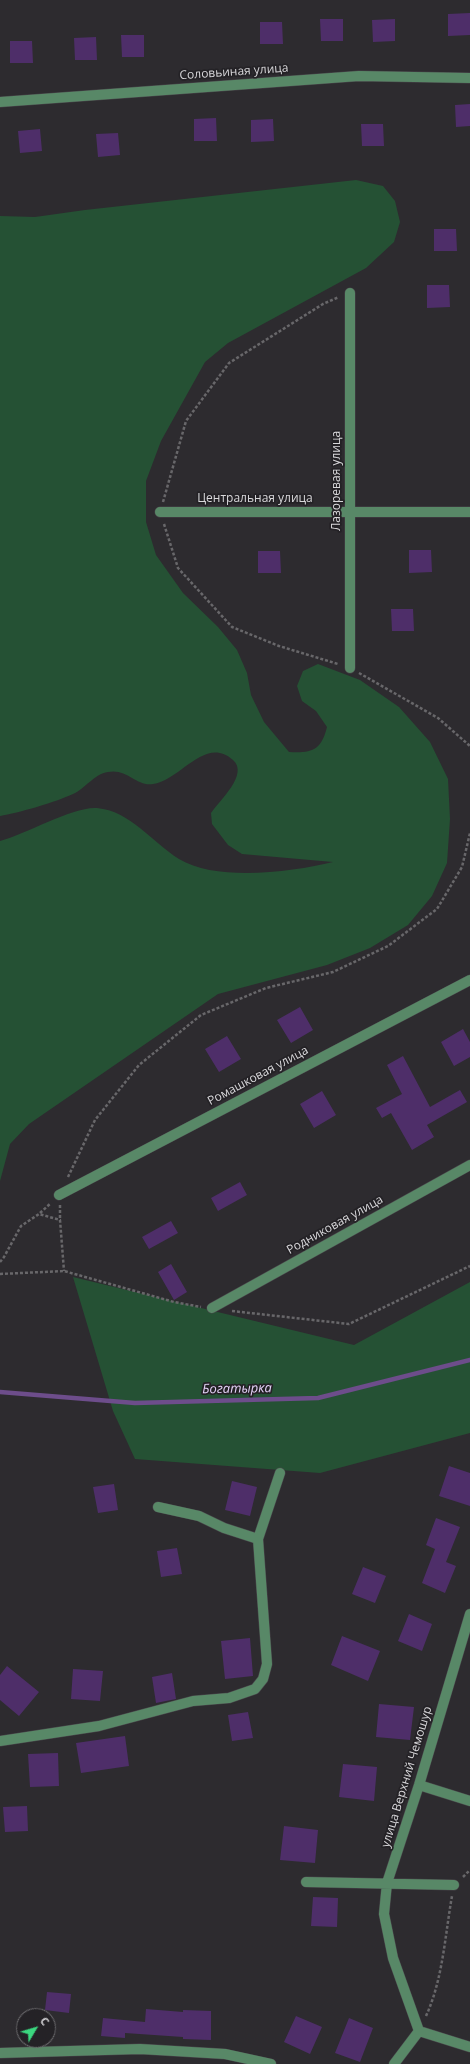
<!DOCTYPE html>
<html>
<head>
<meta charset="utf-8">
<style>
  body { margin:0 }
  #map { position:relative; width:470px; height:2064px; overflow:hidden; background:#2d2b2f; font-family:"Open Sans",sans-serif }
  canvas { display:block }
  .north { position:absolute; left:16px; top:2008px; width:40px; height:40px; box-sizing:border-box; background:#242226; border:1px solid #6c6b6e; border-radius:50%; rotate:52deg; font-size:11px; font-weight:700; line-height:16px; text-align:center; color:#d9d8db }
  .north::after { content:''; display:block; margin:auto; width:14px; height:18px; background:#3bd77f; clip-path:polygon(50% 0,100% 100%,50% 72%,0 100%) }
</style>
</head>
<body>
<div id="map">
<canvas width="470" height="2064"></canvas>
<div class="north">С</div>
</div>
<script>
const ctx = document.querySelector('canvas').getContext('2d');
ctx.lineJoin = 'round';
function fill(path, color) { ctx.fillStyle = color; ctx.fill(path, 'evenodd'); }
function strokePath(path, color, width, dash) { ctx.strokeStyle = color; ctx.lineWidth = width; ctx.lineCap = dash ? 'butt' : 'round'; ctx.setLineDash(dash || []); ctx.stroke(path); }
function drawText(font, color, halo, rows, align = 'center') {
  ctx.font = font + ' "Open Sans",sans-serif'; ctx.lineWidth = 3.5; ctx.setLineDash([]); ctx.textBaseline = 'middle'; ctx.strokeStyle = halo; ctx.fillStyle = color; for (const [text, x, y, turn = 0] of rows) {
    ctx.save(); ctx.translate(x, y); ctx.rotate((+turn || 0) * Math.PI / 180); ctx.textAlign = isNaN(turn) ? turn : align; if (halo) ctx.strokeText(text, 0, 0); ctx.fillText(text, 0, 0); ctx.restore();
  }
}
const green = new Path2D(`
  M356 180 383 186 395 201 400 222 394 242 366 268 228 343 205 362 161 441 146 481V522L156 555 183 593 218 627 237 650 247 673 251 695 264 722 289 752C312 753 321 751 327 727L316 711 302 701 297 686 303 671 318 664 360 680 399 707 430 742 448 779 450 819 447 863 432 896 408 925 370 948 327 965 218 994 29 1124 10 1144 0 1181V841C26 834 74 806 97 808 130 811 152 842 179 859 217 882 292 872 333 862L242 854 228 845 212 824 211 813C220 800 249 774 233 760 205 735 181 780 153 784 137 787 127 768 108 772 94 774 85 789 73 794 56 802 18 813 0 816V216L35 217 85 210Z
  M73 1277 354 1345 470 1282V1433L320 1473 135 1459 113 1411Z`);
const stream = new Path2D(`
  M0 1392 135 1403 318 1398 470 1360`);
const building = new Path2D(`
  M470 13V35L448 36V14Z
  M320 19H343V41H321Z
  M395 19V41L373 42 372 20Z
  M260 22H282L283 44H260Z
  M121 35H144V57H122Z
  M96 37 97 60H75L74 38Z
  M10 41H32L33 63H10Z
  M470 104V126L456 127 455 105Z
  M216 118 217 141H194V119Z
  M273 119 274 141 251 142V120Z
  M361 124H383L384 146H362Z
  M40 129 42 151 20 153 18 131Z
  M118 133 120 155 98 157 96 134Z
  M434 229H456L457 251H434Z
  M427 285H449L450 307 427 308Z
  M409 550H431L432 572 409 573Z
  M258 551H280L281 573H258Z
  M391 609H413L414 631H392Z
  M300 1007 313 1030 291 1043 277 1020Z
  M463 1029 470 1042V1057L454 1066 441 1042Z
  M227 1036 241 1059 219 1072 205 1049Z
  M403 1056 430 1107 460 1090 467 1102 427 1125 434 1137 412 1150 391 1113 382 1118 376 1108 402 1094 387 1065Z
  M322 1091 336 1115 314 1128 300 1104Z
  M240 1182 247 1195 218 1211 211 1198Z
  M171 1221 178 1233 149 1249 142 1237Z
  M171 1264 187 1292 174 1300 158 1272Z
  M449 1466 470 1473V1506L439 1496Z
  M232 1481 257 1487 250 1516 225 1510Z
  M114 1484 118 1510 98 1513 93 1487Z
  M436 1518 460 1527 446 1562 456 1566 445 1593 422 1583 435 1549 426 1545Z
  M177 1548 182 1574 161 1577 157 1551Z
  M363 1567 386 1576 375 1603 352 1594Z
  M409 1614 432 1624 422 1651 398 1641Z
  M342 1636 380 1651 368 1681 331 1665Z
  M250 1638 253 1676 225 1679 221 1641Z
  M7 1666 39 1692 19 1716 0 1700V1675Z
  M73 1669 103 1671 100 1701 71 1699Z
  M172 1673 176 1699 156 1703 152 1677Z
  M379 1704 414 1707 410 1740 376 1737Z
  M248 1712 253 1738 232 1741 228 1715Z
  M125 1736 129 1766 81 1773 76 1743Z
  M58 1753 59 1786 30 1787 28 1754Z
  M343 1764 377 1767 374 1801 339 1797Z
  M27 1806 28 1831 5 1832 3 1807Z
  M284 1826 318 1830 315 1863 280 1860Z
  M313 1897 338 1898 337 1927 311 1926Z
  M47 1992 71 1994 69 2013 45 2010Z
  M146 2009 183 2012V2010L211 2011V2040L183 2039V2037L125 2033V2038L101 2036 103 2018 145 2022Z
  M296 2016 322 2027 310 2054 284 2042Z
  M349 2018 373 2028 360 2062 335 2053Z`);
const path = new Path2D(`
  M163 502 186 421 229 363 323 304 339 297
  M164 524 178 568 232 627 279 646 338 664
  M359 673 438 718 470 746
  M68 1177 95 1120 139 1065 201 1015 266 988 333 972 388 946 437 909 462 867 470 833
  M60 1205V1220
  M40 1213 51 1203
  M0 1262 4 1257 21 1226 39 1214 60 1220 64 1271
  M0 1274 64 1271 174 1302 201 1307
  M232 1311 349 1324 470 1266
  M463 1877 470 1870
  M426 2016C443 1979 445 1935 452 1896`);
const minor = new Path2D(`
  M0 102 359 76 470 78
  M350 293V668
  M160 512H470
  M59 1195 470 980
  M212 1308 470 1165
  M158 1507 199 1516 224 1528 258 1539
  M0 1741 99 1726 193 1701 229 1698 255 1689 263 1679 267 1664 258 1539 280 1473
  M419 1785 470 1801
  M306 1882 454 1885
  M419 2031 393 1958 384 1914 387 1883 419 1785 470 1614
  M419 2031 470 2047
  M0 2053 140 2049 225 2054 271 2064
  M394 2064 419 2031`);
const streetNames = [
  ["Соловьиная улица",234,72,-4],
  ["Лазоревая улица",337,481,-90],
  ["Центральная улица",255,499],
  ["Ромашковая улица",258,1076,-28],
  ["Родниковая улица",335,1225,-29],
  ["улица Верхний Чемошур",407,1777,-73]
];
const waterNames = [
  ["Богатырка",237,1389,-1]
];
fill(green, '#255134');
strokePath(stream, '#6d4d8b', 4.5);
fill(building, '#4e2e69');
strokePath(minor, '#49474b', 11);
strokePath(path, '#68676a', 2.5, [3, 2]);
strokePath(minor, '#588867', 10);
drawText('12px', '#d9d8db', '#242226', streetNames);
drawText('italic 13px', '#e4d2f7', '#242226', waterNames);
</script>
</body>
</html>
